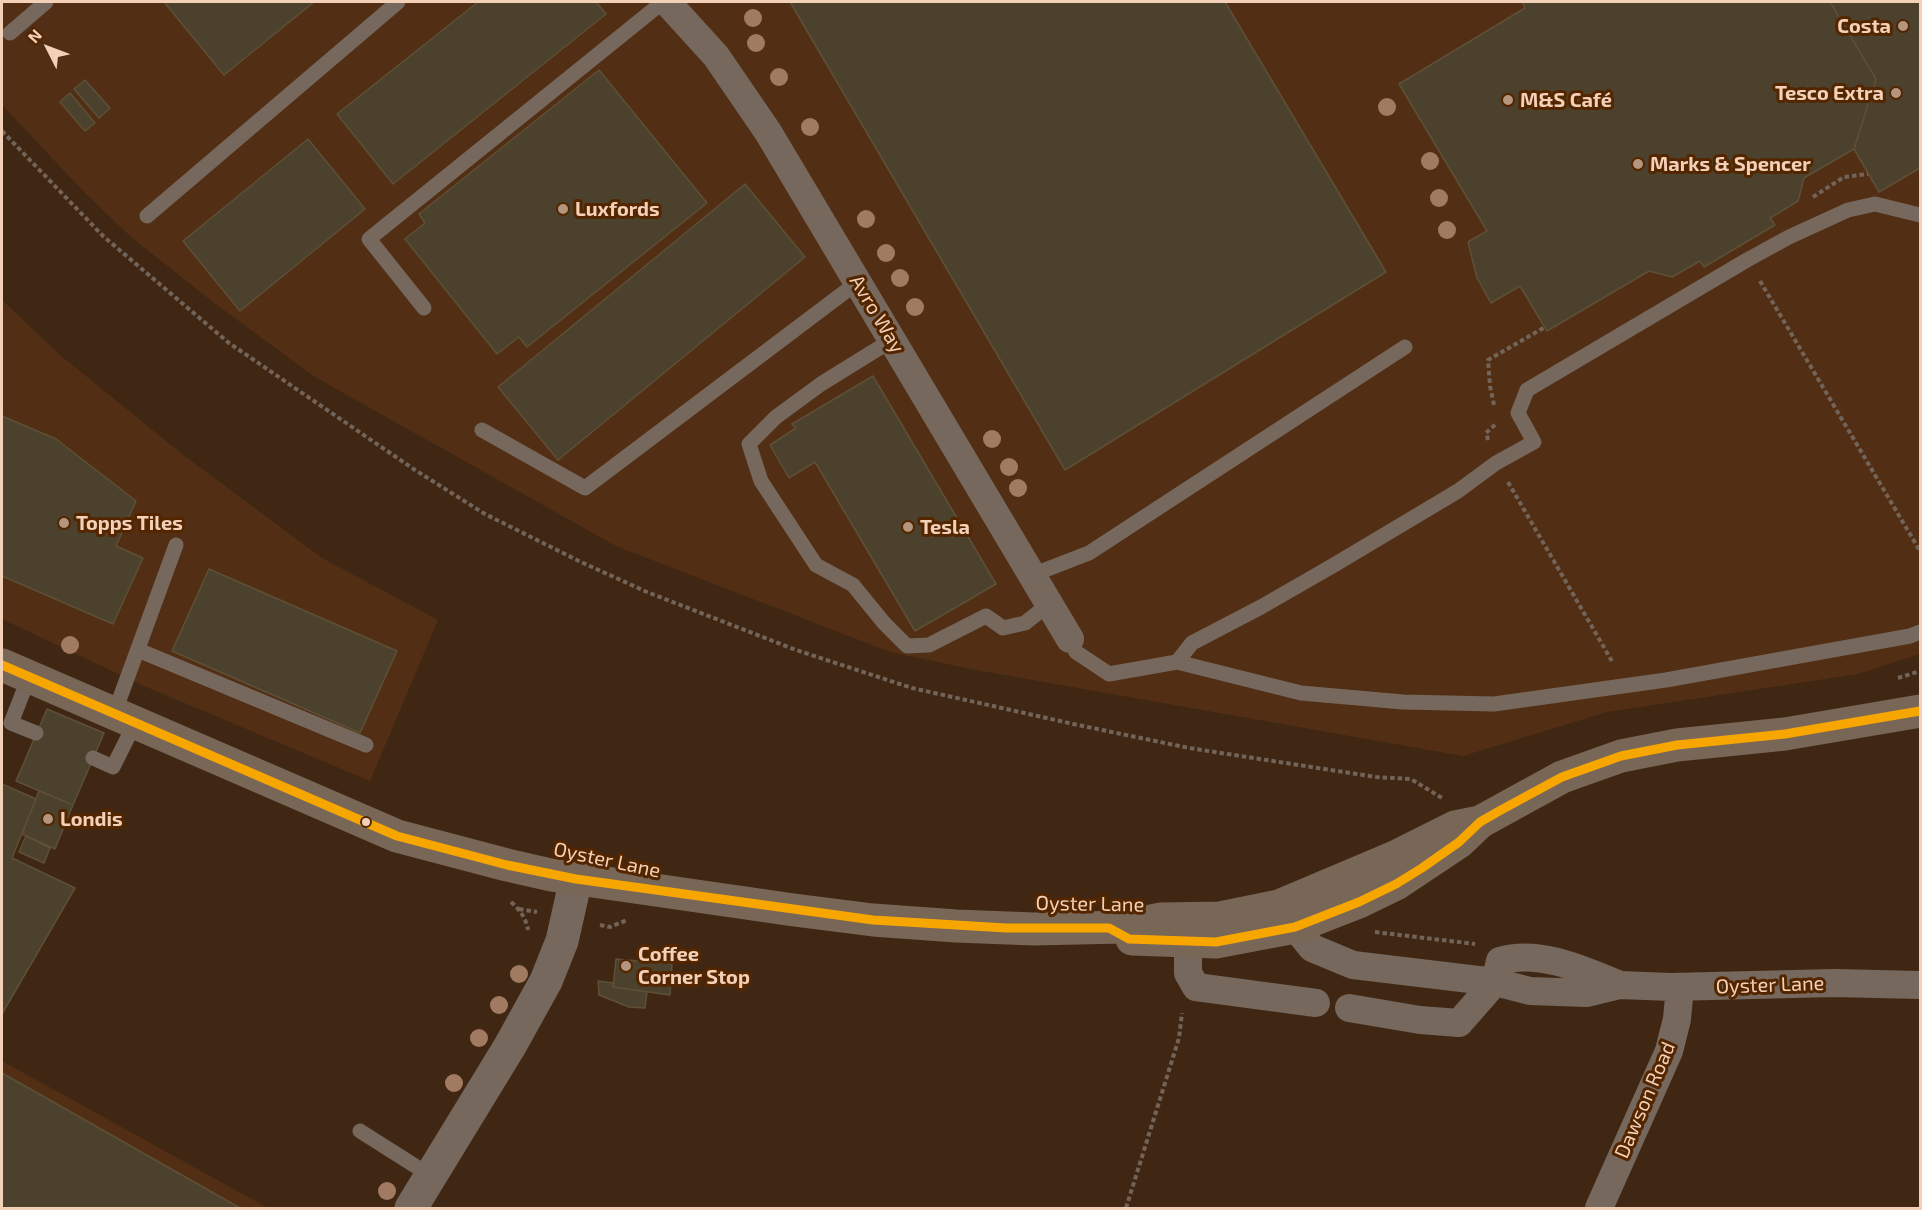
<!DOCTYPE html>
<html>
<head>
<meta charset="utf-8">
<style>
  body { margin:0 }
  #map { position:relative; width:1922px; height:1210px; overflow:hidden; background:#402713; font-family:"Exo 2",sans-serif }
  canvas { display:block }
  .frame { position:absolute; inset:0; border:3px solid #f3d0b8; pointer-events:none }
  .north { position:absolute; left:18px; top:18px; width:60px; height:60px; -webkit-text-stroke:4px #532600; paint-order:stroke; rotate:312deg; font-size:16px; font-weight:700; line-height:24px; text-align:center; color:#f3d0b8 }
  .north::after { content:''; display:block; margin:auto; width:21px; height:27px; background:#f3d0b8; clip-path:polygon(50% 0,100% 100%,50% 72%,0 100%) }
</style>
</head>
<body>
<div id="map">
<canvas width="1922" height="1210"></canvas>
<div class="frame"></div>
<div class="north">N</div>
</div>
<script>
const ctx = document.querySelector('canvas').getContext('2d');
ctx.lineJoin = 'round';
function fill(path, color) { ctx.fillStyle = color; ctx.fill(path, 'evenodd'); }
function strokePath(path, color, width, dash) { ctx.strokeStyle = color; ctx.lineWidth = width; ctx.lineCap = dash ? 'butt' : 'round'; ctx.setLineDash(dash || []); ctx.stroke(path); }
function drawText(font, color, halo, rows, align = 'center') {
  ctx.font = font + ' "Exo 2",sans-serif'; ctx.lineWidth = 6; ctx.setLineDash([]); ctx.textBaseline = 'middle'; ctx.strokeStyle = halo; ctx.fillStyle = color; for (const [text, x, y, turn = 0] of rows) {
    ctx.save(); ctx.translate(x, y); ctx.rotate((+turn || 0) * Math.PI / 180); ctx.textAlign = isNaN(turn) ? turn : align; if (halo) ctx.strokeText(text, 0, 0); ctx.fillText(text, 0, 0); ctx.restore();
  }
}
const built = new Path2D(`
  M2 2H1920V654L1858 674 1607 712 1463 756 976 670 890 652 616 546 315 377 213 302 131 237 85 193 2 105Z
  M2 300 60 355 182 454 322 558 438 620 370 781 144 686 2 619Z
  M2 1061 268 1208H2Z`);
const building = new Path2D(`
  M164 2H314L224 75Z
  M478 2H596L606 14 393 184 337 114Z
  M790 2H1225L1386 272 1065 470Z
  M1522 2H1830L1876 79 1854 149 1804 178 1798 201 1770 218 1775 225 1704 267 1700 261 1672 277 1649 271 1547 331 1520 286 1491 303 1477 278 1468 242 1487 231 1399 84 1525 8Z
  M1830 2H1920V168L1879 192 1854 149 1876 79Z
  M599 70 707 203 527 347 519 337 497 354 405 239 425 223 419 214Z
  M85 80 110 108 99 118 74 89Z
  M70 93 95 123 85 131 60 102Z
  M308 139 365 209 240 311 183 241Z
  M745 184 805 257 558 460 498 387Z
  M873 376 996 584 915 631 815 462 789 478 770 445 796 428 792 424Z
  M2 416 56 439 136 501 116 546 143 558 113 624 2 576Z
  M209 569 397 651 360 733 172 651Z
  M47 709 104 733 73 805 16 781Z
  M2 784 36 799 12 858 75 888 2 1014Z
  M39 791 73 805 55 849 22 834Z
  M26 836 50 848 44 863 19 852Z
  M616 959 672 964 670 995 613 987Z
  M598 981 614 983 613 987 647 992 645 1008 629 1007 599 995Z
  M2 1073 240 1208H2Z`);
const path = new Path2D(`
  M2 131 103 236 229 343 415 470 485 514 581 562 647 592 796 650 912 688 1078 725 1189 748 1376 777 1411 779 1442 798
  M1813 197 1844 177 1868 174
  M1760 281 1920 551
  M1494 405 1490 386 1488 360 1545 327
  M1488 440 1486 433 1497 423
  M1508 482 1613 663
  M1898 678 1920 671
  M511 902C520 910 526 918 528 930
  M519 909 537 912
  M600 925 610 927 627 920
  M1375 932 1475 944
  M1126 1208 1179 1038 1182 1013`);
const service = new Path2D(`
  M10 33 46 2
  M1920 215 1875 204 1848 210 1789 237 1747 260 1527 390 1518 413 1534 442 1496 463 1458 491 1334 565 1261 607 1192 643 1177 662 1301 693 1403 702 1494 704 1666 680 1910 636 1920 632
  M147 216 398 2
  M424 308 369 239 663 2
  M892 340 821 384 776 417 749 444 761 481 816 565 853 585 884 623 907 646 929 645 986 616 1003 628 1025 623 1049 604
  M482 430 585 488 858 282
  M1032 575 1089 553 1405 347
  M1070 639 1076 652 1109 674 1177 662
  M138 650 366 745
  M29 677 11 723 36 733
  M114 714 176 545
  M93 758 113 767 135 723
  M360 1131 431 1176`);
const minor = new Path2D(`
  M667 2 716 56 768 132 1070 639
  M1182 920 1188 955V973L1196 987 1316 1003
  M1295 927 1312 948 1353 965 1495 982 1530 991 1587 993 1620 985 1671 987 1834 983 1920 985
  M1349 1008 1420 1020 1459 1023 1495 982 1500 961C1539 949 1584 970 1620 985
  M1599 1208 1669 1051 1677 1019 1680 987`);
const tertiary = new Path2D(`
  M411 1208 510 1046 546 981 562 941 576 879`);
const primary = new Path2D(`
  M2 665 397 836 507 865 551 875 794 910 873 920 956 926 1034 929 1123 927 1161 919 1220 918 1279 906 1395 857 1455 827 1480 822
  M1132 939 1216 942 1295 927 1359 902 1396 884 1459 842 1480 822 1562 777 1621 756 1677 745 1785 734 1920 711`);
const bus1 = new Path2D(`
  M2 665 397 836 507 865 576 879 873 920 1006 928H1109L1129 939 1216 942 1295 927 1359 902 1396 884 1422 868 1459 842 1480 822 1501 810 1562 777 1621 756 1677 745 1785 734 1920 711`);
const trees = [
  [753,18],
  [756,43],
  [779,77],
  [1387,107],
  [810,127],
  [1430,161],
  [1439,198],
  [866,219],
  [1447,230],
  [886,253],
  [900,278],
  [915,307],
  [992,439],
  [1009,467],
  [1018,488],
  [70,645],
  [519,974],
  [499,1005],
  [479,1038],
  [454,1083],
  [387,1191]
];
const markers = [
  [1903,26,6,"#b4957e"],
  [1896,93,6,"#b4957e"],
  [1508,100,6,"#b4957e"],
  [1638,164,6,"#b4957e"],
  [563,209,6,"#b4957e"],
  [64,523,6,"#b4957e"],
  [908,527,6,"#b4957e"],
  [48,819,6,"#b4957e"],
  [366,822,5,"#f3d0b8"],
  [626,966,6,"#b4957e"]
];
const poiNames = [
  ["Costa",1891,26,"right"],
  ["Tesco Extra",1884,93,"right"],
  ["M&S Café",1520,100],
  ["Marks & Spencer",1650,164],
  ["Luxfords",575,209],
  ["Topps Tiles",76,523],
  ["Tesla",920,527],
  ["Londis",60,819],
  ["Coffee",638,954],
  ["Corner Stop",638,977]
];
const streetNames = [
  ["Avro Way",877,314,59],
  ["Oyster Lane",607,860,12],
  ["Oyster Lane",1090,904,1],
  ["Oyster Lane",1770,985,-2],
  ["Dawson Road",1645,1100,-67]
];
fill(built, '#522f14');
fill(building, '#4c412c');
strokePath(building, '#5d5037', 1.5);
strokePath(path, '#736459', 4, [4.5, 3]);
strokePath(service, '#76685d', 15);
strokePath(minor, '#76685d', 28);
strokePath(tertiary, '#76685d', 33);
strokePath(primary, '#786657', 33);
strokePath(bus1, '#f7a600', 9);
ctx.fillStyle = '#a17b61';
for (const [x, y] of trees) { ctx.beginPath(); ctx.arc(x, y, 9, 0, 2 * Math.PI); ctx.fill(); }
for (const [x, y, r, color] of markers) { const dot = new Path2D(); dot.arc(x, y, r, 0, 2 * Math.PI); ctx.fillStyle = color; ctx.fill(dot); strokePath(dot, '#532600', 2); }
drawText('bold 20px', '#f3d0b8', '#532600', poiNames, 'left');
drawText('20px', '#f3d0b8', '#532600', streetNames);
</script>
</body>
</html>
